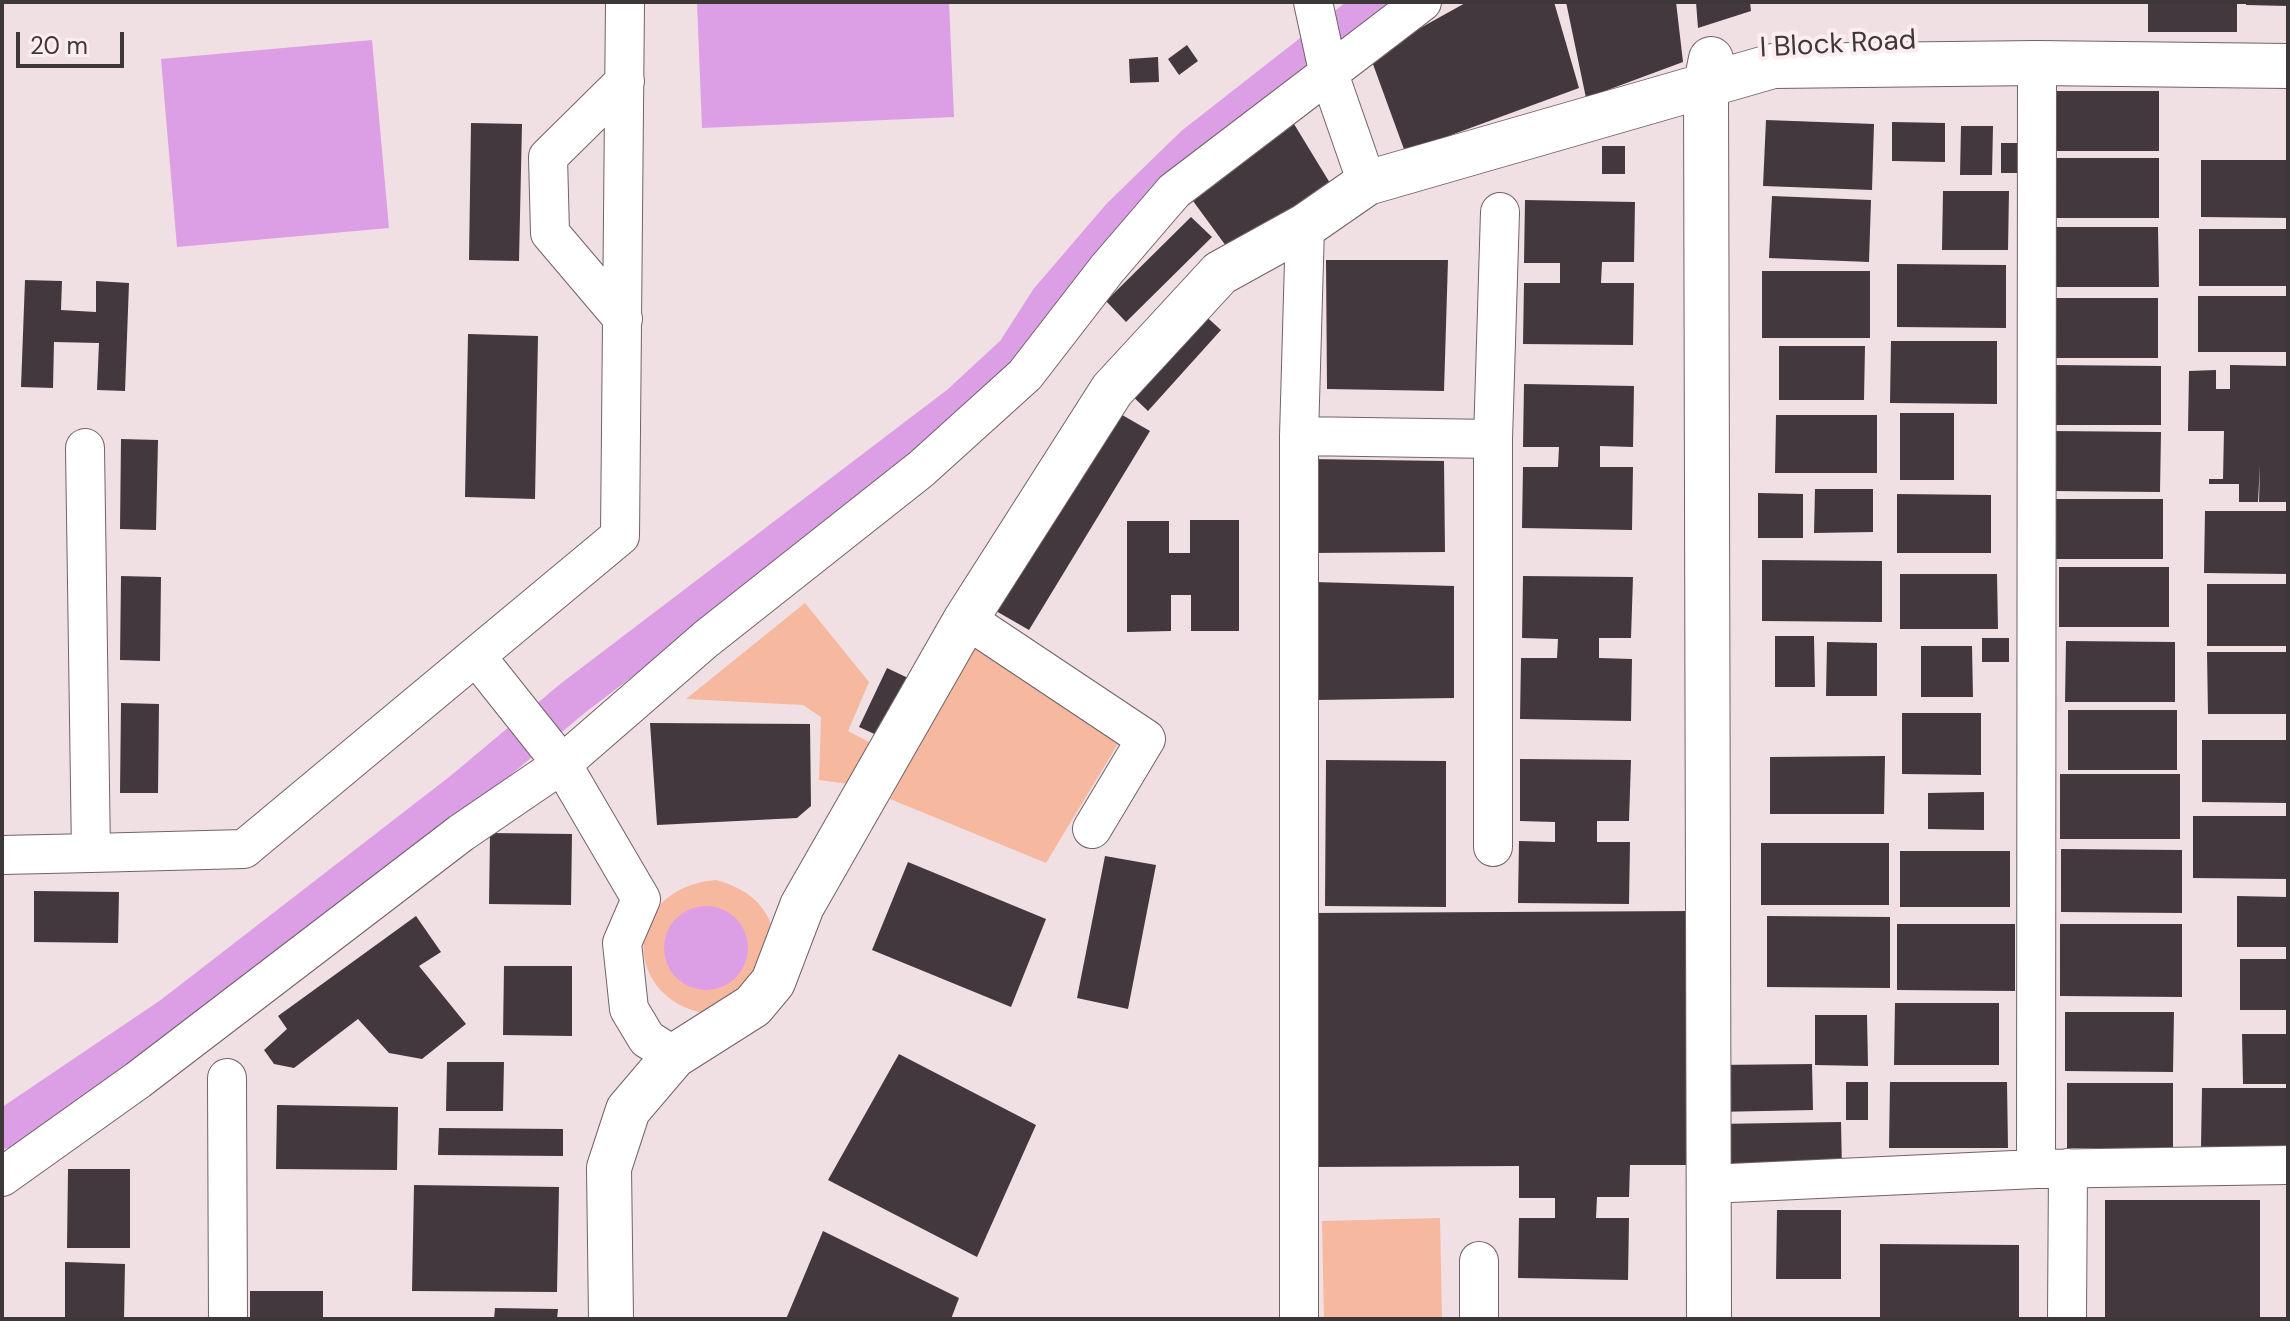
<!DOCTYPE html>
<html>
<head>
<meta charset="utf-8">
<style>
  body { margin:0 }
  #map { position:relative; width:2290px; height:1321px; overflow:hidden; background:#f0e0e3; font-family:"DM Sans",sans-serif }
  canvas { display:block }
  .frame { position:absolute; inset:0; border:4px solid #3d3739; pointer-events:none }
  .scale { position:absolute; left:16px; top:32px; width:108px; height:36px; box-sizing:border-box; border:4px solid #3d3739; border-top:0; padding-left:10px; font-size:24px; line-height:28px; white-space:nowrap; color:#3d3739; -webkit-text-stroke:6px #fdedf0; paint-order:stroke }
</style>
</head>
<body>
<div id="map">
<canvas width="2290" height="1321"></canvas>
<div class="frame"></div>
<div class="scale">20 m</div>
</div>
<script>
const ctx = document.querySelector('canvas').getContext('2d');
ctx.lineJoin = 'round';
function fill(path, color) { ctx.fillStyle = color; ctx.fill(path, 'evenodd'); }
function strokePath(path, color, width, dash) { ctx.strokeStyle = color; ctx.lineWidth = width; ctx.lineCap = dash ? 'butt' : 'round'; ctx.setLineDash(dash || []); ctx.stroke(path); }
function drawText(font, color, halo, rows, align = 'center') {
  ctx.font = font + ' "DM Sans",sans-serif'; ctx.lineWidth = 8; ctx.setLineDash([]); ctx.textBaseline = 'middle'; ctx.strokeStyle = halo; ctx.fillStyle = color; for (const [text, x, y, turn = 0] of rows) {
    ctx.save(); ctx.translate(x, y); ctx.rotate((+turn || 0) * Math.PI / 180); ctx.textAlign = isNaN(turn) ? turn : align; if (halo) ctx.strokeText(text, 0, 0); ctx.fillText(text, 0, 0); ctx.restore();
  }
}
const green = new Path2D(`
  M805 603 869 682 848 731 869 742 849 784 819 780 821 717 803 705 686 699Z
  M973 644 1119 742 1046 863 890 799Z
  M716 880C757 891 777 916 776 958L716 1015C620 1006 619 888 716 880Z
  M1440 1218 1442 1319H1324L1322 1221Z`);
const water = new Path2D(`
  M697 2H949L954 117 702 128Z
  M372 40 389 228 177 247 161 59Z
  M664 948a42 42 0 1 1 84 0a42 42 0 1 1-84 0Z`);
const canal = new Path2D(`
  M2 1130 171 1016 462 791 573 698 961 403 1015 353 1049 300 1121 216 1193 146 1377 2`);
const building = new Path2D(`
  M1467 2H1554L1579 88 1405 152 1370 56Z
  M1566 2H1676L1683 62 1586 98Z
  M1696 2H1750L1751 11 1698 28Z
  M2148 2H2237V32H2148Z
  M2246 2H2288V6L2246 5Z
  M1187 45 1198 61 1179 75 1168 59Z
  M1158 57 1159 82 1130 83 1129 59Z
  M2050 91H2159V151H2050Z
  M1766 120 1874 124 1872 190 1763 186Z
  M1892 122 1945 123V162L1892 161Z
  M471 123 522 124 519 261 469 260Z
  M1294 124 1333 188 1229 250 1193 201Z
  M1961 126H1993L1992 175H1960Z
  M2001 143H2020V173H2001Z
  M1602 146H1625V174H1602Z
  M2050 158H2159V218H2050Z
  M2201 160H2288V218L2201 217Z
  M1943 191H2009L2008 250H1942Z
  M1772 196 1871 200 1869 262 1769 258Z
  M1525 200 1635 202 1634 262H1602L1601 283H1634L1633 345 1523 344 1524 283H1560V263H1524Z
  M1191 217 1212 237 1126 322 1106 301Z
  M2050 227H2158L2159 287H2049Z
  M2199 229H2288V286H2199Z
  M1326 260H1448L1444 391 1327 389Z
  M1897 264 2006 265V328L1897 327Z
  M1762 271H1870V338H1762Z
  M25 280 62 281 61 310 96 312V281L129 283 125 391 97 390 99 343 54 342 53 388 21 387Z
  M2198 296H2288V352H2198Z
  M2049 298H2158V358H2049Z
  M1200 311 1221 330 1148 411 1127 391Z
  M468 334 538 336 535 499 465 497Z
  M1891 341H1997V404L1890 403Z
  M1779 346H1865L1864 400H1779Z
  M2051 365 2161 366V425H2052Z
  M2230 365 2288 366V502H2259L2260 465 2258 502H2239V484H2209V479H2223L2224 431H2188L2189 371 2216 370V389H2230Z
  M1524 384 1634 386 1633 447 1600 446V467H1633L1632 530 1522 528 1523 467H1558L1559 447H1523Z
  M1117 412 1150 431 1029 630 996 611Z
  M1900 413H1954V480H1900Z
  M1776 415H1877V473H1775Z
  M2052 431 2161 432 2160 492 2051 491Z
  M121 439 158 440 156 530 120 529Z
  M1308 459 1444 461 1445 552 1310 553Z
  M1815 489H1873V532L1814 533Z
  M1758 493 1803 494V538H1758Z
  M1897 494 1991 495V553H1897Z
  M2054 499H2163V559H2054Z
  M2205 511H2288V574L2204 573Z
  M1190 520H1239V631H1191V595H1171V631L1127 632V521H1169V553H1190Z
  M1762 560 1882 561V622L1762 621Z
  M2059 567H2169V627H2059Z
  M1900 574H1997L1998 629H1900Z
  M121 576 161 577 160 661 120 660Z
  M1523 576 1633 577 1631 638H1599V658L1632 659 1631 721 1520 719 1521 658H1557L1558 639 1522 638Z
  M1314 582 1454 586V698L1314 700Z
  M2207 584H2288V646H2207Z
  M1775 636H1814L1815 687H1775Z
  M1982 638H2009V662H1982Z
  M2066 641 2175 642V702H2065Z
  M1827 642 1877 643V696H1826Z
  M1921 646H1972L1973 697H1921Z
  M2207 652H2288V714H2208Z
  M887 668 908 678 881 737 859 727Z
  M121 703 159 704 158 793H120Z
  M2068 710H2177V770H2068Z
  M1902 713H1981V775L1902 774Z
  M650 723 810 724 811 806 797 818 657 825Z
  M2202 740H2288V803L2202 802Z
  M1885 756 1884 814H1770V757Z
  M1520 759 1631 760 1629 821H1597V842H1630L1629 904 1518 903 1519 841 1555 842V822L1520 821Z
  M1326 760 1446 761V907L1325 906Z
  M2060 774H2180V839H2060Z
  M1984 792V830L1928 829V793Z
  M2193 816H2288V879L2193 878Z
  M490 833 572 834 571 905 489 904Z
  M1761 843H1889V905H1761Z
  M2061 849 2182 850V913L2061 912Z
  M1900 851H2010V907H1900Z
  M1105 856 1156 865 1128 1009 1077 998Z
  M908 862 1046 919 1011 1007 872 950Z
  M34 891 119 892 118 943 34 942Z
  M2237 896 2288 897V947H2237Z
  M1694 911 1695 1165H1630L1629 1197H1597L1596 1218H1629L1628 1280 1518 1278 1519 1218H1555V1198H1519V1166L1312 1167 1311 913Z
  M416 916 441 952 419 966 466 1024 422 1059 389 1053 358 1019 294 1068 274 1064 264 1050 287 1029 278 1016Z
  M1767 916 1890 917V988L1767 987Z
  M1897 924H2015V991L1897 990Z
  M2060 924H2182V997L2060 996Z
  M2240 959H2288V1010H2240Z
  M504 966H572V1036L503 1035Z
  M1895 1003H1999V1065H1894Z
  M2065 1012H2174L2173 1072 2065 1071Z
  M1815 1015H1867L1868 1066 1815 1065Z
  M2242 1034H2288V1084H2243Z
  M899 1054 1036 1125 977 1257 828 1180Z
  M447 1062H504L503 1111H446Z
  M1812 1064 1813 1110 1715 1112 1714 1065Z
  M1846 1082H1868V1120H1846Z
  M1890 1082H2007L2008 1148H1889Z
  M2067 1083H2173V1148H2067Z
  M2202 1088H2288V1147H2201Z
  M277 1105 398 1107 397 1170 276 1169Z
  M1841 1122 1842 1170 1717 1172 1716 1124Z
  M439 1128 563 1129V1156L438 1155Z
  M68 1169H130V1248H67Z
  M414 1185 559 1187 557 1292 412 1291Z
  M2105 1200H2260V1319H2105Z
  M1777 1210H1841V1279H1776Z
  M823 1231 959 1298 951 1319H786Z
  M1880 1244 2019 1245V1319H1880Z
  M65 1262 125 1264 124 1319H65Z
  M250 1291H323V1319H250Z
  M495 1308 558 1309 557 1319H494Z`);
const minor = new Path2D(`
  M1313 2 1328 71 1367 183
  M1305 226 1299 436 1493 439
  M623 319 550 233 548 157 625 81
  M1299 436V1319
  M966 619 1146 739 1092 829
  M476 656 562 764 641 899 622 943 629 1009 647 1039 674 1056
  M1493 847V439L1500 212
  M91 853 244 849 620 536 625 2
  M2 855 91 853 85 448
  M227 1078 228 1319
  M2036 1169 2288 1165
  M2 1177 138 1080 461 833 562 764 706 639 921 469 1025 375 1107 269 1174 191 1422 2
  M1709 1184 2036 1169 2037 63
  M1479 1261V1319
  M2067 1319 2068 1168`);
const tertiary = new Path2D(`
  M611 1319 609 1168 628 1110 674 1056 753 1006 773 982 802 906 966 619 1112 390 1220 273 1305 226 1367 183 1773 66 2037 63 2288 66
  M1709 1319 1706 83 1711 59`);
const streetNames = [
  ["I Block Road",1838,45,-3]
];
fill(green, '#f6b89f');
fill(water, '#dc9ee4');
strokePath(canal, '#dc9ee4', 38);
fill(building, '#43383e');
strokePath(minor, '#716366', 40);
strokePath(tertiary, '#716366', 46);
strokePath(minor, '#fff', 38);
strokePath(tertiary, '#fff', 44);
drawText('28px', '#3d3739', '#fdedf0', streetNames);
</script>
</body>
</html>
